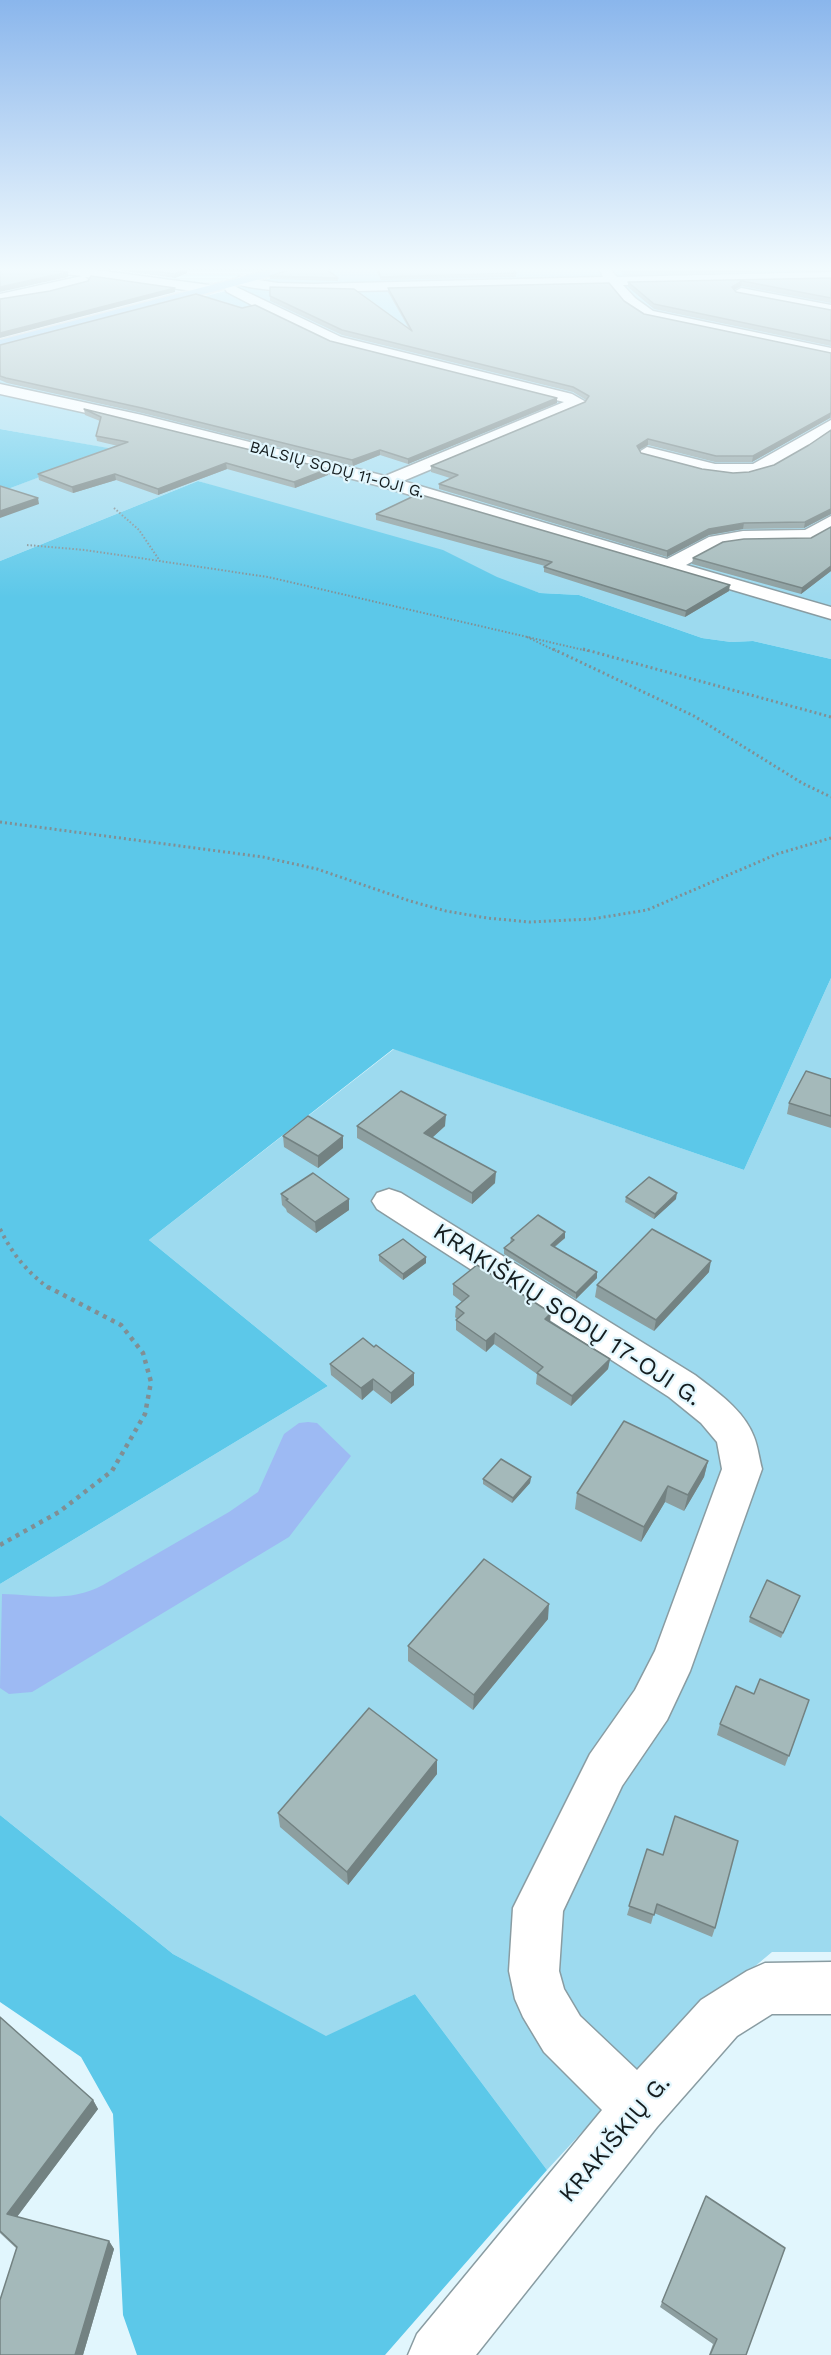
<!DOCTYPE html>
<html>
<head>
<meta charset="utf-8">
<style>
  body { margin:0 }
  canvas { display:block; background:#e1f6fd }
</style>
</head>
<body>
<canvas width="831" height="2355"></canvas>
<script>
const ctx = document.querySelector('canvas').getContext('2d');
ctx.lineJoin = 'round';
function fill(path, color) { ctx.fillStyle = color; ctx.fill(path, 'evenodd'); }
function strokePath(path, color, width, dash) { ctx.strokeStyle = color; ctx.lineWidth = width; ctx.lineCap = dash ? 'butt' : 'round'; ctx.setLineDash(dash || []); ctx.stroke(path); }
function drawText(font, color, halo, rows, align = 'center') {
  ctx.font = font + ' "Work Sans",sans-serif'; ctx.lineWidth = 4.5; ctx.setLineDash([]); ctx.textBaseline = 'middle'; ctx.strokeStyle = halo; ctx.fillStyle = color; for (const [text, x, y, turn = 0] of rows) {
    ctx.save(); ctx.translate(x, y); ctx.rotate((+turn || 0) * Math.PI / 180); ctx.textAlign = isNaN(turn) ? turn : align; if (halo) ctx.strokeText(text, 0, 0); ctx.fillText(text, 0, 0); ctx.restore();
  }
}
const green = new Path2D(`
  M344 268H831V659L753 641 731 642 702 638 579 595 540 593 198 481 0 561V492L112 449 0 429V349L226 291 241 283Z
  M831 978V1952H772L667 2040 547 2170 415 1994 326 2037 173 1954 0 1815V1584L328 1386 149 1240 394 1049 744 1170Z`);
const forest = new Path2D(`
  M0 429 114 449 0 492Z
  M198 481 443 550 497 577 540 593 579 595 702 638 731 642 753 641 831 659V978L744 1170 393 1049 149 1240 328 1386 0 1584V561Z
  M0 1815 173 1954 326 2036 415 1994 547 2170 385 2355H137L123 2315 113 2114 81 2057 0 2002Z`);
const water = new Path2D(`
  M308 1422 317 1423 351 1456 289 1537 32 1692 9 1694 0 1688 2 1594C39 1595 69 1603 103 1585L229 1512 258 1492 284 1434 299 1423Z`);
const pathFar3 = new Path2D(`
  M114 508 139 530 160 561
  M27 545 85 550 268 577 588 651
  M527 637 556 651`);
const pathFar2 = new Path2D(`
  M553 649 694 716 802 783 831 797
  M583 649 831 717
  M0 822 263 857 317 869 410 901 446 911 487 918 529 922 592 919 647 910 777 854 831 838`);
const pathFar1 = new Path2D(`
  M0 1229C13 1255 27 1272 50 1289`);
const path = new Path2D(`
  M0 1545 59 1512 112 1471 145 1414 151 1382 143 1353 121 1325 48 1287`);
const minor = new Path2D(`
  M42 268H81L209 285 216 289 209 293 85 277 89 280 88 283 50 293 0 302V294L82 276 48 272Z
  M599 268H609L617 277 831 272V280L623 285 635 298 653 311 831 348V356L644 317 625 304 610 285 314 292C297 291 244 291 233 281L239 277 278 283 314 284 603 277Z
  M232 285 341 337 572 394 586 402 584 405 403 481 667 559 709 537 743 531 805 530 831 516V530L809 542 743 543 721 546 686 565 831 607V619L380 486 141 425 0 394V384L142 415 385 476 564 402 331 343 296 328 227 292 225 289 227 286Z
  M741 288 831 305V313L736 295 734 292Z
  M831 420V432C810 447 788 464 763 472 724 485 679 466 641 456L639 452 647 447 715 464H753Z
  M389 1189 401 1193 695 1375C717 1392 744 1410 754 1437 758 1447 759 1458 762 1469L690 1671 667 1720 622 1786 563 1911 559 1971 564 1989 580 2016 637 2070 701 2000 747 1971 765 1963 831 1962V2014H772L737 2036 657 2127 476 2355H408L417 2334 602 2110 544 2052 523 2017 515 1999 509 1971 513 1908 590 1754 635 1690 655 1651 722 1469 717 1442 701 1423 669 1397 377 1209 372 1201 377 1193Z`);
const major = new Path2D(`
  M277 268H302L0 348V340Z`);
const wall = new Path2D(`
  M102 268H182L187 269V273L175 278Z
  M375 268H449L450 269 516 273V277L381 280Z
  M619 268H831V270L623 275Z
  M270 276 338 278V281L270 279Z
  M831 278V303L741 286 734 290 736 292 831 310V346L654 309 628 287V282Z
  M270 287 408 327 388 292V288L624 301 644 314 831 353V419L830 418 752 462H715L648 445 639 450 641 453 702 469 733 473 749 472 774 465 809 445 831 430V514L804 528 743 529 709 535 667 557 439 489V484L450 478 431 472V466L585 402 586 400 573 392 342 335 270 301Z
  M330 341 557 403 408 464 380 455 353 466 142 413 7 383 0 380V345Z
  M84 409 328 469V475L295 488 227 469 158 495 116 480 73 493 39 480 38 474 118 446 97 441 96 436 100 421 85 415Z
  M376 514 729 591 685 617 544 572V567L545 566 376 520Z
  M831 527V571L801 594 692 564 693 558 811 538Z
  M831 1079V1128L787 1114 789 1103Z
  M357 1126H445L432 1138 495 1183 472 1204 357 1138Z
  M283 1136 343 1148 318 1168 284 1147Z
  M281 1194 349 1199V1210L316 1233 287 1212 286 1209 282 1205Z
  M626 1197 676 1199 654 1219 625 1202Z
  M511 1238H565L555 1247 597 1272V1278L576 1299 504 1254V1248L510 1243Z
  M379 1255 426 1257V1263L403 1280 379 1261Z
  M709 1272 654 1331 595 1297 597 1285Z
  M453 1284 551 1322 610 1359 608 1369 571 1406 536 1384 537 1374 494 1344 486 1352 456 1330V1320L457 1319 455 1317 456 1307 462 1302 453 1295Z
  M374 1347 414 1373V1385L391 1404 373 1390 362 1400 331 1375 330 1364Z
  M708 1461 704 1477 684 1511 665 1502 641 1542 575 1509 577 1493Z
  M531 1477 530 1483 512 1503 483 1484V1479Z
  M798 1601 781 1638 749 1622 750 1617Z
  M548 1619 473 1710 408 1661V1646Z
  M754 1694 809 1700 785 1766 717 1735 720 1724Z
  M437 1760V1774L348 1885 280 1827 278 1813Z
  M647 1849 715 1928 712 1937 654 1913 651 1924 627 1915Z
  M0 2017 93 2100 98 2109 17 2217 109 2241 114 2249 83 2355H0L17 2249 0 2233Z
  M706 2196 746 2355H709L713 2344 660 2307Z`);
const shadedWall = new Path2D(`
  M187 269V273L175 278 174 274Z
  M68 272V277L0 292V287Z
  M742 281 741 286 732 291V287Z
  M175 288V292L0 338V333Z
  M557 398V403L408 464V459Z
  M831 413 830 418 752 462 753 456Z
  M648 439V445L637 451V446Z
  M380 450V455L353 466 352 460Z
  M226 463 227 469 158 495V489Z
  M328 469V475L295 488 294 482Z
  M115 474 116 480 73 493 72 487Z
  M38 498 39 504 0 518V511Z
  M831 509V514L804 528 805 522Z
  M744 523 743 529 709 535 667 557V551L709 529Z
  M831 566V571L801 594 802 588Z
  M730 585 729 591 685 617 686 611Z
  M446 1115 445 1126 424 1145V1133Z
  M343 1136V1148L318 1168V1156Z
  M496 1172 495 1183 472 1204V1193Z
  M677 1193 676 1199 654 1219 655 1214Z
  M349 1199V1210L316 1233 315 1222Z
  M565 1232V1238L550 1250 551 1245Z
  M426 1257V1263L403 1280V1274Z
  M711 1261 709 1272 654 1331 656 1320Z
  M597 1272V1278L576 1299V1293Z
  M551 1313 550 1323 545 1319Z
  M495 1333 494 1344 486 1352V1341Z
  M610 1359 608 1369 571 1406 572 1396Z
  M414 1373V1385L391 1404V1393Z
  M373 1379V1390L362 1400 361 1388Z
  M708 1461 704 1477 684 1511 688 1495Z
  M531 1477 530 1483 512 1503 513 1498Z
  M668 1486 665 1502 641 1542 644 1527Z
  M549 1604 548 1619 473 1710 474 1695Z
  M437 1760V1774L348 1885 347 1872Z
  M93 2100 98 2109 13 2222 7 2214Z
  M109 2241 114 2249 83 2355H75Z`);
const building = new Path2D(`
  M0 268H45L46 270 68 272 0 287Z
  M133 268H182L187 269 174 274Z
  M296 268H325L338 278 270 276Z
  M377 268H449L450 269 512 268 516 273 381 277Z
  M623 268H702L624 270Z
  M91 276 175 288 0 333V299L50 291 88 281Z
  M831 278V298L742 281 732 287 736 292 831 310V341L654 304 628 282Z
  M609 283 624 301 644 314 831 353V413L753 456H716L648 439 637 446 641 453 702 469 733 473 749 472 774 465 809 445 831 430V509L805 522 744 523 709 529 667 551 439 484 458 475 431 466 585 402 589 396 573 387 342 330 270 296V287L354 289 412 331 388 288Z
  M196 294 242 308 255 305 330 341 557 398 408 459 380 450 352 460 142 408 6 378 0 376V345Z
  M84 409 328 469 294 482 226 463 158 489 115 474 72 487 38 474 128 442 96 436 101 417Z
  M0 486 38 498 0 511Z
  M418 494 730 585 686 611 544 567 552 562 376 514Z
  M831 527V566L802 588 693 558 723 542 744 539 811 538Z
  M806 1071 831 1079V1116L789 1103Z
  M401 1091 446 1115 424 1133 496 1172 472 1193 357 1126Z
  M308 1116 343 1136 318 1156 283 1136Z
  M313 1173 349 1199 315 1222 286 1200 288 1199 281 1194Z
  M649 1177 677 1193 655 1214 626 1197Z
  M538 1215 565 1232 551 1245 597 1272 576 1293 504 1248 514 1240 511 1238Z
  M652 1229 711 1261 656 1320 597 1285Z
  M403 1239 426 1257 403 1274 379 1255Z
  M477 1265 551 1313 545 1319 610 1359 572 1396 537 1373 543 1367 495 1333 486 1341 456 1320 464 1313 456 1307 469 1296 453 1284Z
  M363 1338 374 1347 376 1345 414 1373 391 1393 373 1379 361 1388 330 1364Z
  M624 1421 708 1461 688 1495 668 1486 644 1527 577 1493Z
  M501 1459 531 1477 513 1498 483 1479Z
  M484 1559 549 1604 474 1695 408 1646Z
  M767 1580 800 1596 783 1633 750 1617Z
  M760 1679 809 1700 789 1756 720 1724 736 1686 754 1694Z
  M369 1708 437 1760 347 1872 278 1813Z
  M675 1816 738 1841 715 1928 657 1904 654 1915 629 1906 647 1849 663 1855Z
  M0 2017 93 2100 7 2214 109 2241 75 2355H0V2300L17 2247 0 2231Z
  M706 2196 785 2248 746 2355H710L717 2339 662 2302Z`);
const farStreetnames = [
  ["BALSIŲ SODŲ 11-OJI G.",337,470,15]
];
const nearStreetnames = [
  ["KRAKIŠKIŲ SODŲ 17-OJI G.",567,1315,33],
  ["KRAKIŠKIŲ G.",615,2139,-50]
];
fill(green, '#9ddaef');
fill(forest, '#5cc8e9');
fill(water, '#9dbaf3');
strokePath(minor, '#899ca2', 3);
strokePath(major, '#d5d6d7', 3);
strokePath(pathFar3, '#808f94', 2, [1.5, 2]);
strokePath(pathFar2, '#808f94', 3, [2, 3]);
strokePath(pathFar1, '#808f94', 4, [3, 4.5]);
strokePath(path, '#808f94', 4.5, [4, 5]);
fill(minor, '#fff');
fill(major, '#9accef');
fill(wall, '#8d9fa0');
fill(shadedWall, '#738282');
fill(building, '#a4b9ba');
strokePath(building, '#738282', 1.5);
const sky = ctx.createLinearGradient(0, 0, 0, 598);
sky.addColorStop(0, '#8ab6ec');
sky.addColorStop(0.45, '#f2fbfe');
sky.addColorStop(1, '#f2fbfe00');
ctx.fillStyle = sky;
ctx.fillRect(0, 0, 831, 598);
drawText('16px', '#151d1f', '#e1f6fd', farStreetnames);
drawText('24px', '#151d1f', '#e1f6fd', nearStreetnames);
</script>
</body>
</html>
